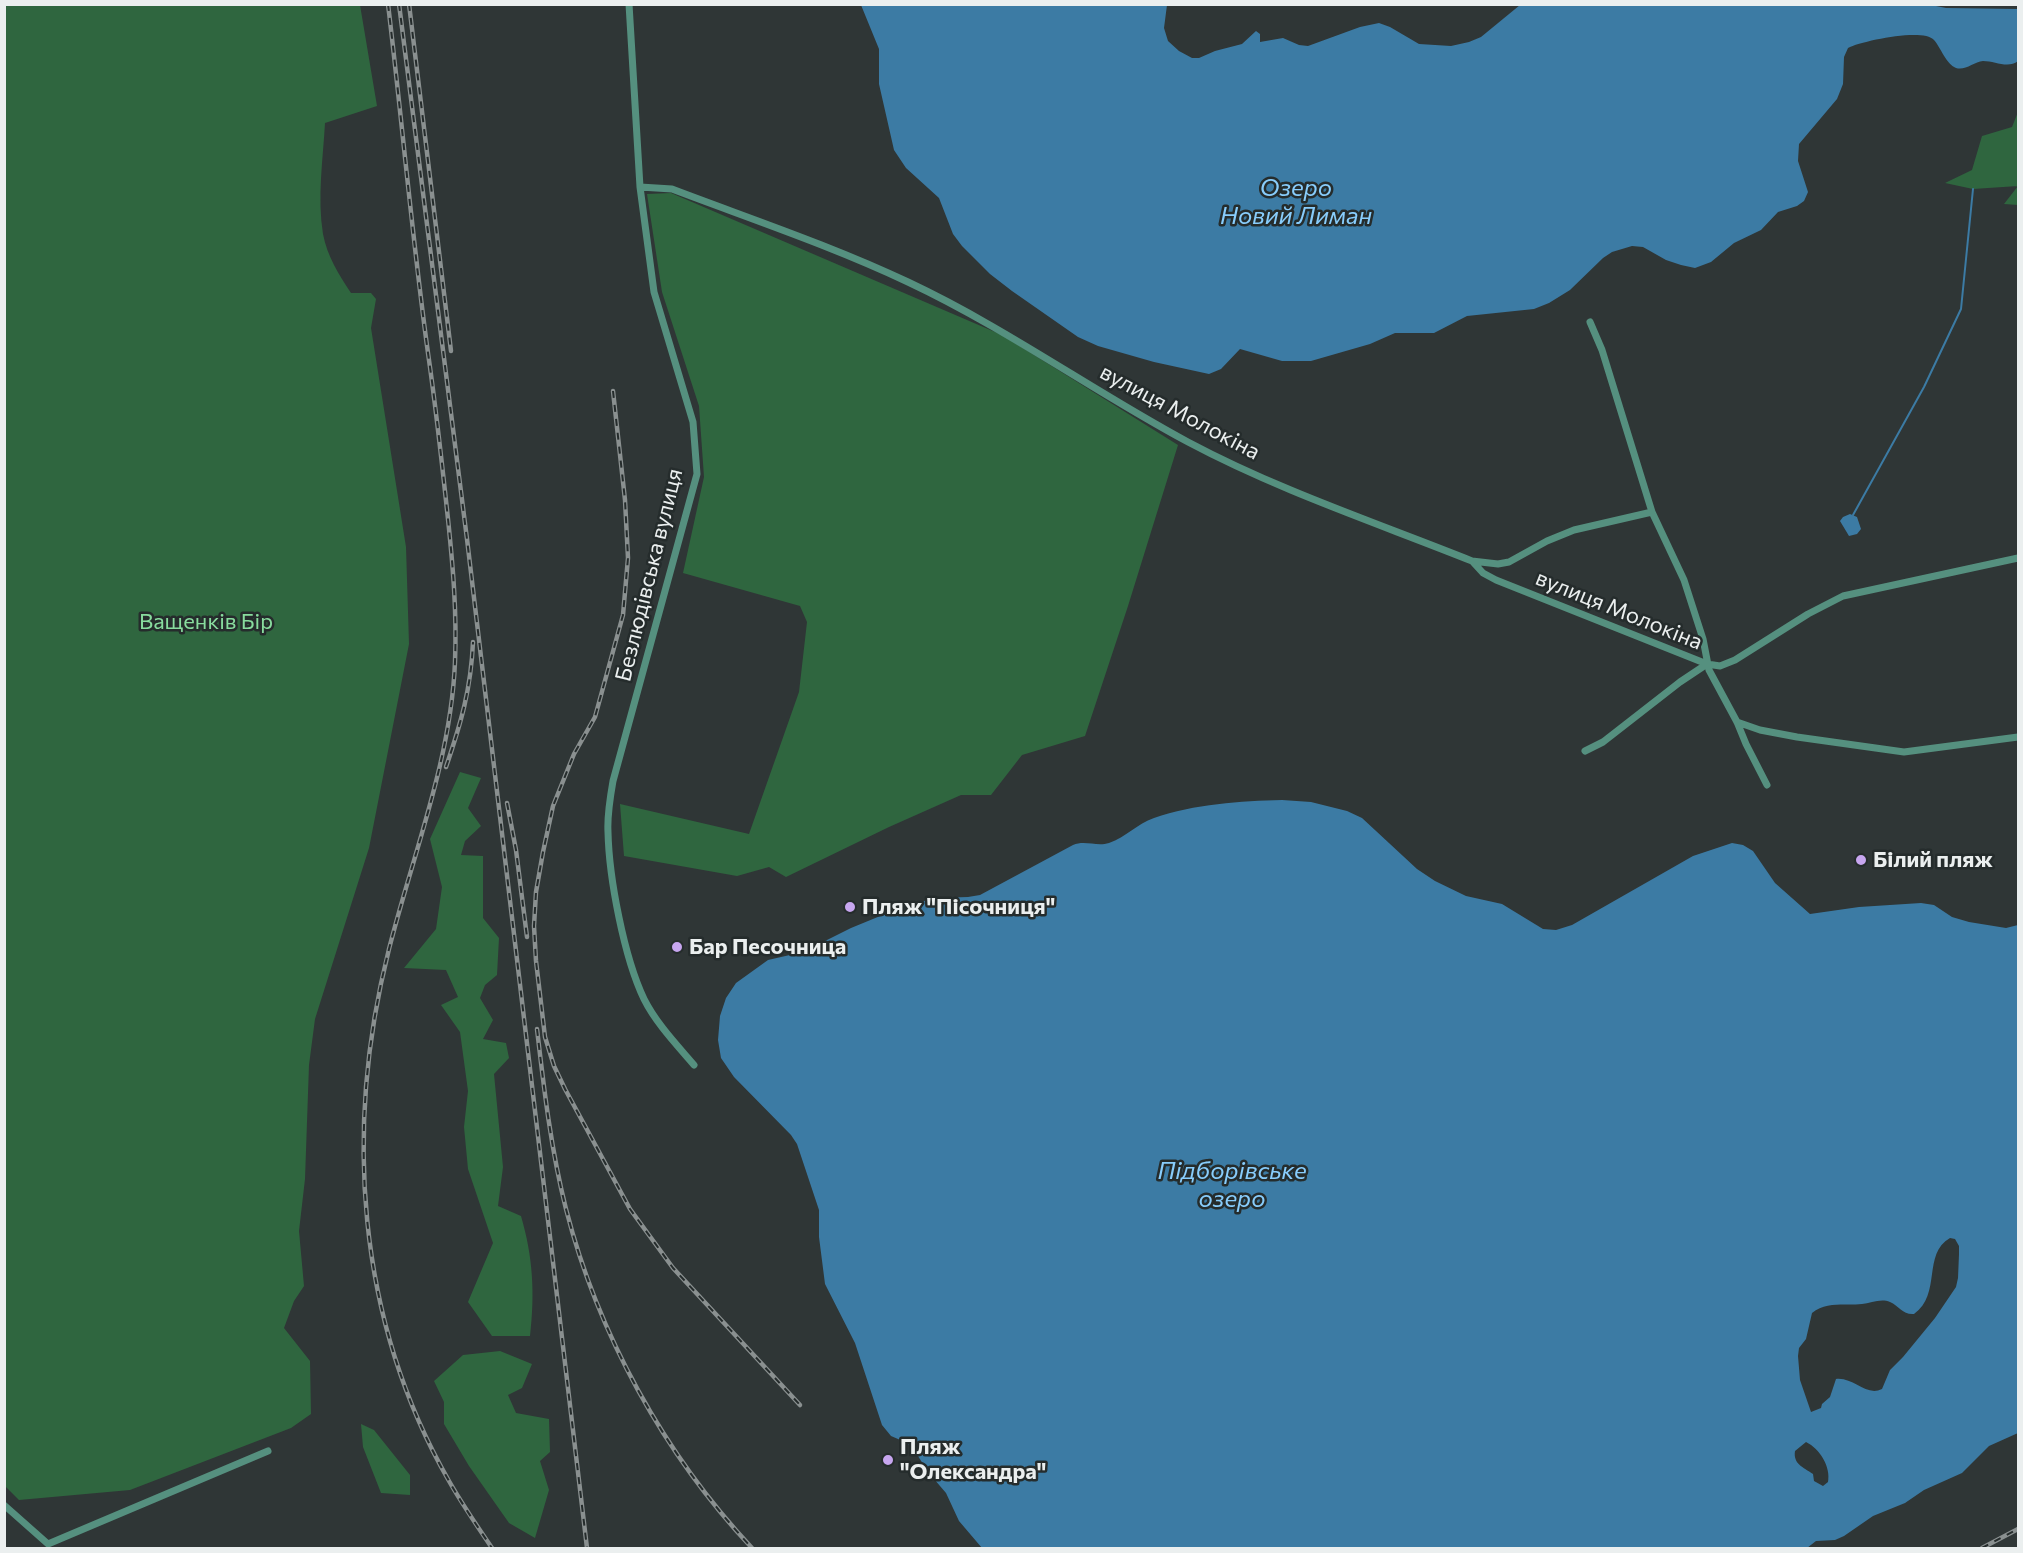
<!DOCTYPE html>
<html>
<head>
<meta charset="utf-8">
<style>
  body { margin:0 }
  #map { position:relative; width:2023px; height:1553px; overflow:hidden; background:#2f3636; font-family:Commissioner,sans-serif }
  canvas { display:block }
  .frame { position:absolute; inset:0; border:6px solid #ebefef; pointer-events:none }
</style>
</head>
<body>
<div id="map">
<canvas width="2023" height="1553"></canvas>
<div class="frame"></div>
</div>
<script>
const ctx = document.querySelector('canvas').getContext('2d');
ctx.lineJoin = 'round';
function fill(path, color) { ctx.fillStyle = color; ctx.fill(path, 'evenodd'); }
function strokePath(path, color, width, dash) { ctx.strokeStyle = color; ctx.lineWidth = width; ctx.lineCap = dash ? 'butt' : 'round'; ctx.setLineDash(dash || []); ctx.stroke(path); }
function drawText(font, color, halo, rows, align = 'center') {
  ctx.font = font + ' Commissioner,sans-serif'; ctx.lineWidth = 5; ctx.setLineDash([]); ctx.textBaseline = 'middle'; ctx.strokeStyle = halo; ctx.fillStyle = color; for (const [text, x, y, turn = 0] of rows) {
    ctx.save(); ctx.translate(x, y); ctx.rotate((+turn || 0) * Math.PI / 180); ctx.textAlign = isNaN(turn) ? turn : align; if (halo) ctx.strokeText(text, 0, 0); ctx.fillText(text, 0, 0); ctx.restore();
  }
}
const green = new Path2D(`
  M5 4 360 5 377 106 325 123C323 159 317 198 323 234 327 256 339 275 351 293H371L376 299 371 328 406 547 409 644 369 848 315 1019 309 1065 305 1179 299 1231 304 1286 294 1301 284 1328 310 1361 311 1414 291 1428 130 1490 19 1500 4 1485Z
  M2018 112V205L2004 204 2018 186 1973 189 1945 183 1972 170 1982 136 2012 127Z
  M671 193 1002 335 1178 445 1128 606 1085 736 1022 755 991 795H961L889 827 786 877 769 867 737 876 624 856 620 804 749 834 799 692 807 622 800 606 683 573 704 477 699 406 662 292 647 194Z
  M460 772 481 778 468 808 481 826 465 841 461 855 483 856V918L499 938 497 975 485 985 480 998 493 1020 483 1039 506 1043 509 1058 494 1074 503 1167 498 1206 521 1216C533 1257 535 1293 530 1336H492L468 1302 493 1243 468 1169 464 1127 468 1091 460 1032 441 1005 458 997 446 970 404 968 436 929 442 887 430 839Z
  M500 1351 532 1364 522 1388 508 1395 516 1413 549 1419 550 1452 540 1461 549 1490 535 1538 509 1523 469 1466 444 1424V1402L434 1381 463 1355Z
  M361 1424 374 1430 410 1475V1495L381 1493 363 1447Z`);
const water = new Path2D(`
  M1931 5 1946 8 2018 9V61C2008 69 1995 61 1983 61 1974 62 1965 71 1956 68 1946 64 1941 48 1934 40 1923 28 1862 41 1848 48L1844 57 1843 84 1837 99 1799 144 1798 161 1808 192 1804 201 1797 206 1778 212 1761 230 1734 243 1711 262 1695 268 1681 265 1666 260 1643 247 1632 246 1612 252 1603 258 1570 290 1549 303 1534 309 1467 316 1434 333H1395L1370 344 1311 361H1282L1240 349 1221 369 1209 374 1154 362 1098 346 1078 337 1012 291 990 274 962 246 953 234 939 198 906 168 894 150 879 84V49L861 5H1167L1164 28 1168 41 1179 51 1192 58H1199L1215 51 1242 44 1256 31 1260 34V42L1283 38 1299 45 1308 46 1360 27 1379 23 1390 27 1419 44 1451 46 1469 42 1481 37 1520 5Z
  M1850 514 1857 517 1861 529 1857 534 1849 536 1840 521 1843 517Z
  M1282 800 1311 802 1347 811 1362 818 1417 869 1435 881 1466 896 1502 904 1543 929 1556 930 1572 925 1693 856 1732 843 1743 845 1753 851 1775 883 1810 914 1859 907 1921 903 1934 905 1952 917 1969 922 2006 928 2018 925V1433L1989 1446 1962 1473 1924 1490 1905 1503 1873 1516 1844 1536 1835 1540 1816 1541 1807 1548H982L959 1521 946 1493 928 1472 913 1448 905 1442 891 1436 882 1425 855 1343 825 1284 819 1237V1210L797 1144 791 1135 734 1077 721 1058 718 1040 720 1016 726 998 736 983 768 960 803 952 851 928 907 905 937 898 968 897 980 895 1073 845C1085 840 1097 847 1109 843 1126 837 1137 824 1154 818 1194 804 1241 801 1282 800ZM1950 1238 1955 1239 1959 1246V1254L1958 1278 1956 1287 1935 1318 1903 1357 1890 1370 1882 1389C1866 1397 1854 1377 1836 1379L1830 1397 1822 1404 1821 1408 1811 1412 1800 1380 1798 1356 1799 1348 1806 1339 1812 1313C1827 1301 1845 1306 1862 1304 1871 1303 1881 1298 1890 1302 1899 1306 1903 1315 1914 1314 1942 1294 1922 1254 1950 1238ZM1806 1442C1820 1449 1831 1467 1828 1482L1823 1486 1814 1481 1813 1474C1803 1467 1793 1464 1795 1451Z`);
const stream = new Path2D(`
  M1853 515 1924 387 1961 309 1973 189`);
const minor = new Path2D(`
  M629 4 640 187 654 292 693 422 697 474 613 781C610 798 607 815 608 832 609 878 624 957 644 999 656 1023 676 1044 694 1065
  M640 187 672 189C751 219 832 246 908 282 1006 328 1093 391 1188 442 1278 490 1377 523 1472 561L1483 573 1496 580 1707 664 1720 666 1735 660 1808 614 1843 596 2018 558
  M1590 322 1602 350 1652 512 1684 580 1703 639 1709 670 1737 722 1746 744 1767 785
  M1472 561 1498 564 1509 562 1547 541 1574 530 1652 512
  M1737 722 1760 730 1797 737 1904 752 2018 737
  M1585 751 1603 742 1680 682 1707 664
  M4 1505 48 1544 268 1451`);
const rail = new Path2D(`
  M388 4C402 120 412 237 428 353 436 408 442 463 448 519 453 567 457 613 455 662 451 760 413 854 389 949 344 1127 356 1319 449 1481 462 1504 477 1526 492 1548
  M399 4 467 539 587 1548
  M409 4 451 351
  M613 391 625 500 628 558 623 615 595 717 574 754 553 806 543 852 536 892 534 926 536 961 545 1037 554 1066 565 1089 630 1209 673 1268 800 1405
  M446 767C461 723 471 689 473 642
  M507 803 516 850 527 937
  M537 1029C544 1089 551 1150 566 1209 598 1334 664 1454 752 1548
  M1982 1548 2018 1529`);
const markers = [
  [1861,860,6,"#c7a6ef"],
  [850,907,6,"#c7a6ef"],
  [677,947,6,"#c7a6ef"],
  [888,1460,6,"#c7a6ef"]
];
const streetNames = [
  ["вулиця Молокіна",1180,412,28],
  ["Безлюдівська вулиця",649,575,-76],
  ["вулиця Молокіна",1619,610,22]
];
const parkNames = [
  ["Ващенків Бір",206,622]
];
const poiNames = [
  ["Білий пляж",1873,860],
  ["Пляж \"Пісочниця\"",862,907],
  ["Бар Песочница",689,947],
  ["Пляж",900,1447],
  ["\"Олександра\"",900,1472]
];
const waterNames = [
  ["Озеро",1296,188],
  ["Новий Лиман",1296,216],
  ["Підборівське",1232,1171],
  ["озеро",1232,1199]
];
fill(green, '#2f663f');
fill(water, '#3c7ba4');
strokePath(stream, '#3c7ba4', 2);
strokePath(minor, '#55907f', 7);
strokePath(rail, '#8a9090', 4.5);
strokePath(rail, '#252c2c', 2, [7]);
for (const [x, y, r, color] of markers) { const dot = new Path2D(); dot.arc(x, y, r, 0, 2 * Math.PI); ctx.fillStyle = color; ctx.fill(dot); strokePath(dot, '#252c2c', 2); }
drawText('22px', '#ebefef', '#252c2c', streetNames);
drawText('22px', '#88dc9e', '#252c2c', parkNames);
drawText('bold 22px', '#ebefef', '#252c2c', poiNames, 'left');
drawText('italic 24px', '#88cdfc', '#252c2c', waterNames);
</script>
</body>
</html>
